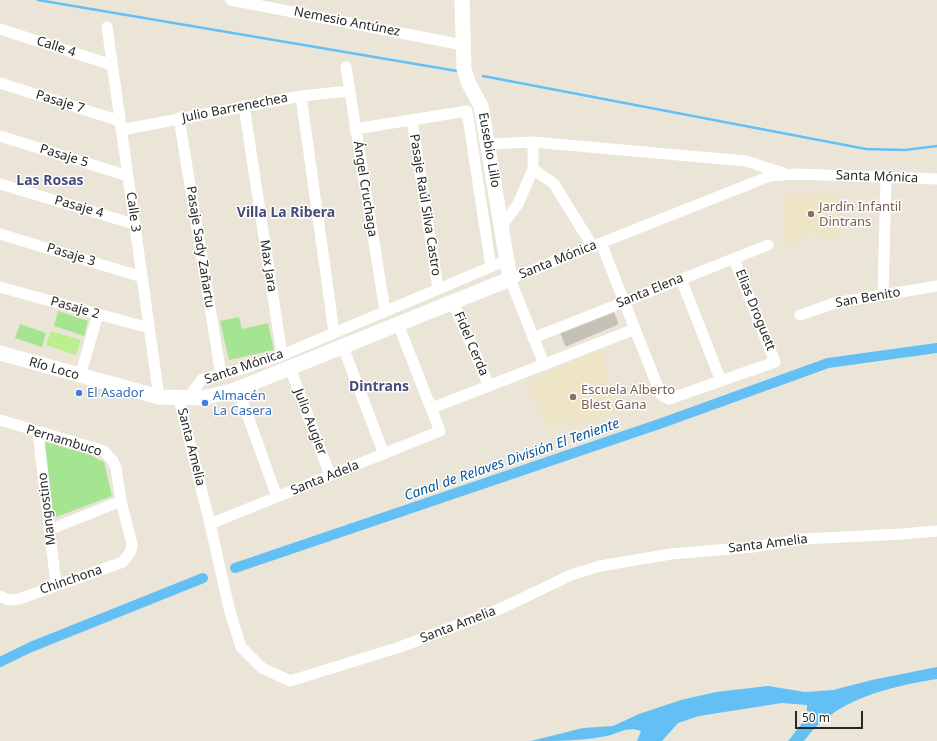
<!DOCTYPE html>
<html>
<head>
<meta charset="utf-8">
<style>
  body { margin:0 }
  #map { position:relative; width:937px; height:741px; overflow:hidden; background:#ebe5d8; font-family:"Noto Sans",sans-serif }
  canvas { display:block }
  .scale { position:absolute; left:795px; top:711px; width:68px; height:18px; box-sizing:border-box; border:2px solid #282828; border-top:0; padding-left:5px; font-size:12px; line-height:14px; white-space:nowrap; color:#282828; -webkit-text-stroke:3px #fff; paint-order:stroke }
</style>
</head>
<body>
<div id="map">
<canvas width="937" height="741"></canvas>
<div class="scale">50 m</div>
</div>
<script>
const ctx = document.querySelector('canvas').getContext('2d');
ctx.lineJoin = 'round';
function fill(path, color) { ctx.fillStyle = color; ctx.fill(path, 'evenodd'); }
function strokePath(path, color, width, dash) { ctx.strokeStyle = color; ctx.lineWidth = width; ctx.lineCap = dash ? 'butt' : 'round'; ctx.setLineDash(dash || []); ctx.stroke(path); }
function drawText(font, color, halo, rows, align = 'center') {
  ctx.font = font + ' "Noto Sans",sans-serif'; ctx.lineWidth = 3; ctx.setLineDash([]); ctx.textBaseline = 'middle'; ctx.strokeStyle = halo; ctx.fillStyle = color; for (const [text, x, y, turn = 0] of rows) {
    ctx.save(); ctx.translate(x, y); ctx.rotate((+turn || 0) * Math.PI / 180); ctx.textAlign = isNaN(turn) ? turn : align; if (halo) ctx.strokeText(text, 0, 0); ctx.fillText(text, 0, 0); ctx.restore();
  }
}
const education = new Path2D(`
  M784 193 839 194 838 241H823L822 234H802V243L783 242Z
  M602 349 617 412 583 424 547 427 526 382Z`);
const green = new Path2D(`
  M58 311 88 321 84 336 54 326Z
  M239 317 242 329 268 323 274 350 229 360 220 321Z
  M20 324 46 333 42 347 15 338Z
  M42 441 90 455 104 462 112 496 51 519Z`);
const pitch = new Path2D(`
  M51 331 81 340 76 355 46 345Z`);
const water = new Path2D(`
  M937 667V679C888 687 835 699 804 741H788L807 717V705L782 703 699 716 678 723 662 741H637L641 731C629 727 623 731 611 735 585 741 558 741 531 741L583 728 613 726 639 714 681 700 716 692 768 686 805 692 833 690 872 680Z`);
const stream = new Path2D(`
  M38 0 457 71
  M483 76 866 149 905 150 937 146`);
const canal = new Path2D(`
  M235 568 662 423 828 363 937 348
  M0 662 31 647 203 578`);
const building = new Path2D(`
  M614 313 618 324 566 346 561 334Z`);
const street = new Path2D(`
  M231 0 463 45
  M107 27 159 397
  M0 29 112 65
  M346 67 385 311
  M0 83 120 121
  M301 96 334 332
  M244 106 282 355
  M179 118 221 375
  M412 120 438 289
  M355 129 467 111 491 267
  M121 130 301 96 349 91
  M0 136 128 176
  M488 144 533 142 746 161 783 173
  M533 169 554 184 593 247
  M0 184 134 224
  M501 227 518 204 533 169V142
  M0 234 142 277
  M601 243 661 395 669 399 775 362 734 259
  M681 279 721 381
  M0 287 149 328
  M883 295 886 177
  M453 302 489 386
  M800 315 835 303 937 286
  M533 338 768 245
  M343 347 384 454
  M544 364 510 279 770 176 796 174 937 179
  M290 368 330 475
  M80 376 98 314
  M238 389 277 497
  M188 398 202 379 239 370 282 355 507 260
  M179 399 210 524 230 612 241 647 262 668 290 681 400 647 500 609 571 575 600 566 671 554 753 547 804 539 902 534 937 531
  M432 408 635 329
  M0 420 104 451 113 461 116 468 121 501 132 544 131 551 123 562 19 599 9 600 0 596
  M38 433 56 584
  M210 524 440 431 398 324
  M49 530 121 501`);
const secondary = new Path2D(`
  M0 353 159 397 203 398 235 390 510 279 481 106 469 84 464 69 462 0`);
const markers = [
  [811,214,4,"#8d6e63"],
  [79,393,4,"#3f7fe0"],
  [573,397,4,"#8d6e63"],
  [205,403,4,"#3f7fe0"]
];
const streetNames = [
  ["Nemesio Antúnez",347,22,11],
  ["Calle 4",56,47,18],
  ["Pasaje 7",60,102,17],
  ["Julio Barrenechea",235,108,-11],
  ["Eusebio Lillo",489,150,80],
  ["Pasaje 5",64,156,17],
  ["Santa Mónica",877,177,2],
  ["Ángel Cruchaga",365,189,81],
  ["Pasaje Raúl Silva Castro",425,205,81],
  ["Pasaje 4",79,207,16],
  ["Calle 3",133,212,82],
  ["Pasaje Sady Zañartu",200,247,81],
  ["Pasaje 3",71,255,17],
  ["Santa Mónica",558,260,-22],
  ["Max Jara",268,266,81],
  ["Santa Elena",650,291,-22],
  ["San Benito",868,298,-10],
  ["Pasaje 2",75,308,16],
  ["Elias Droguett",755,310,68],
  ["Fidel Cerda",471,344,67],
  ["Santa Mónica",244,367,-19],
  ["Río Loco",54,369,16],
  ["Julio Augier",310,422,69],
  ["Pernambuco",64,441,17],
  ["Santa Amelia",191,447,76],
  ["Santa Adela",325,478,-22],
  ["Mangostino",47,509,-97],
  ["Santa Amelia",768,544,-7],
  ["Chinchona",71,580,-19],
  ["Santa Amelia",458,625,-21]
];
const educationNames = [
  ["Jardín Infantil",819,207],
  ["Dintrans",819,222],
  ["Escuela Alberto",581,390],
  ["Blest Gana",581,405]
];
const shopNames = [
  ["El Asador",87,393],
  ["Almacén",213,396],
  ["La Casera",213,411]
];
const neighbourhoodNames = [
  ["Las Rosas",50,181],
  ["Villa La Ribera",286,213],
  ["Dintrans",379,387]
];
const waterNames = [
  ["Canal de Relaves División El Teniente",512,460,-19]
];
fill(education, '#eee5c6');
fill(green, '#a5e591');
fill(pitch, '#bbee8c');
fill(water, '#64c0f4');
strokePath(stream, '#64c0f4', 2.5);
strokePath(canal, '#64c0f4', 10);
fill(building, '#c6c1b8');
strokePath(building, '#c6c1b2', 1);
strokePath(street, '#fff', 11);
strokePath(secondary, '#fff', 15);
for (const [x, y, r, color] of markers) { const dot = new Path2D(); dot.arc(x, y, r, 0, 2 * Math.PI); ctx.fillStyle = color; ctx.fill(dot); strokePath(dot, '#fff', 1.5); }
drawText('13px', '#282828', '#fff', streetNames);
drawText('13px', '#785e54', '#fff', educationNames, 'left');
drawText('13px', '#366cbe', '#fff', shopNames, 'left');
drawText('bold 14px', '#464b7a', '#fff', neighbourhoodNames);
drawText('italic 14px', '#075b9c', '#fff', waterNames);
</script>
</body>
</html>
